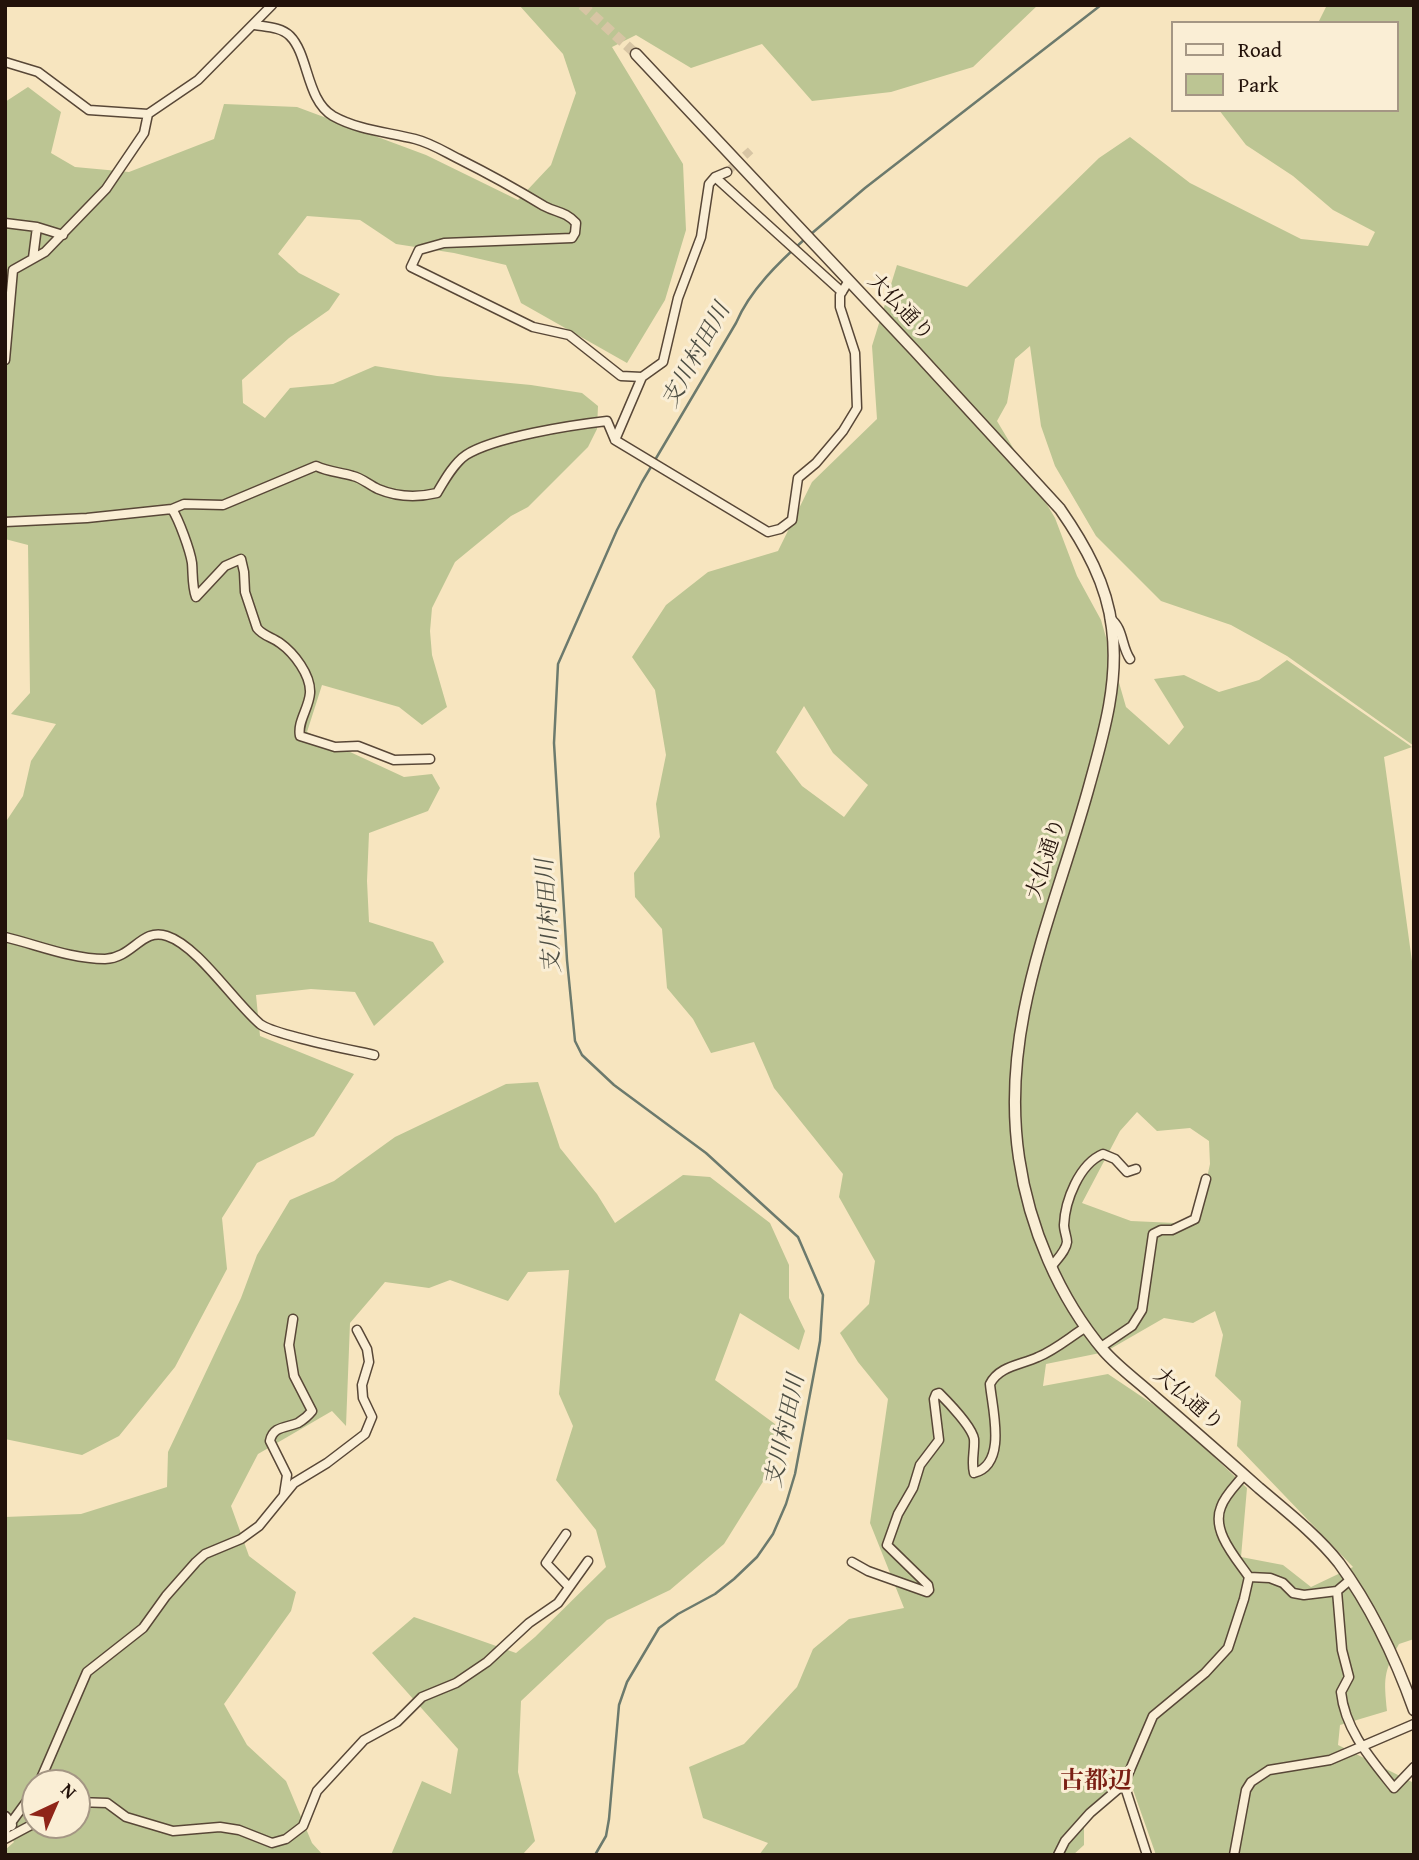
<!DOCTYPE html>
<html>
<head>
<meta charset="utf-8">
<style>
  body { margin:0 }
  #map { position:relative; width:1419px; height:1860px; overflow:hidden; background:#f7e5bf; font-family:"Gentium Book Plus",serif }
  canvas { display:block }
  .frame { position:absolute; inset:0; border:7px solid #23120a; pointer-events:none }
  .legend { position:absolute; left:1171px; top:21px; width:228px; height:91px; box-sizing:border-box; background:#faeed5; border:2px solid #a49684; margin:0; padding:9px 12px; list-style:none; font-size:21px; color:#23120a }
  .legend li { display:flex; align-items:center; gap:14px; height:35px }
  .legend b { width:35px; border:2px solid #a49684 }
  .north { position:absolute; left:21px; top:1769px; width:70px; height:70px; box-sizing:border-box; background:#faeed5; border:2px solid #a49684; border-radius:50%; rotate:44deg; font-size:19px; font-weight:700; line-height:28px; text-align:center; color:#23120a }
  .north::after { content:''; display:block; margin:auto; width:24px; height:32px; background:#8f2418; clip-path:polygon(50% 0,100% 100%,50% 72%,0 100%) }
</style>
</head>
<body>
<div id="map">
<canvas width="1419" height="1860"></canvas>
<div class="frame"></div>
<ul class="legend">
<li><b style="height:9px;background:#faeed5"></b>Road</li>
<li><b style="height:19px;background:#bcc593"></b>Park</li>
</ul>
<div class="north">N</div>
</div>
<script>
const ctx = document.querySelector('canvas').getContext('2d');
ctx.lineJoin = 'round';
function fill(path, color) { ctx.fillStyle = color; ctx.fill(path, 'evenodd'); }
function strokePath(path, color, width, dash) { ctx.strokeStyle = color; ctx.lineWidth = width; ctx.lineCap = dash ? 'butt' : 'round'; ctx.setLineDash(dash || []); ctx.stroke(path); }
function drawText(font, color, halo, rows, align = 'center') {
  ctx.font = font + ' "Gentium Book Plus","Noto Serif JP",serif'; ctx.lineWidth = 6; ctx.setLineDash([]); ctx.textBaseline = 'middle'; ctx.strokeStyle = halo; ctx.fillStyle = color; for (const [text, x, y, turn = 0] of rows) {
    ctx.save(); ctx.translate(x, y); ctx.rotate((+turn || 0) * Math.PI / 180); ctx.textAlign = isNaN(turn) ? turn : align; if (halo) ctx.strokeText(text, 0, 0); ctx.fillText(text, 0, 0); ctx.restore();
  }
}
const green = new Path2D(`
  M519 5H814L821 7 825 5H1038L973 67 891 92 812 101 762 44 691 68 636 35 612 47 683 164 686 230 665 300 627 363 521 303 506 265 454 253 396 244 360 220 307 216 278 254 299 273 340 294 329 310 289 338 242 380 243 403 265 418 290 388 333 384 375 366 437 376 531 385 582 393 598 406 597 429 588 447 528 507 511 516 455 562 432 608 430 631 432 655 447 707 422 725 399 707 322 685 307 732 404 777 432 774 440 788 428 811 369 833 367 881 369 922 433 942 444 962 374 1026 355 992 311 989 256 995 260 1036 354 1074 314 1136 257 1163 222 1218 227 1269 175 1367 119 1436 82 1455 5 1439V823L23 796 31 761 56 724 11 714 30 693 28 545 5 539V102L28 87 61 112 51 153 75 167 129 172 214 139 224 104 297 107 426 155 518 200 551 165 576 93 563 54Z
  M1327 5H1414V746L1287 656 1231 625 1161 601 1096 536 1055 466 1041 426 1030 346 1015 359 1007 403 997 421 1055 518 1077 576 1101 620 1126 707 1169 745 1184 727 1154 679 1184 675 1219 692 1259 680 1287 660 1412 747 1384 757 1414 976V1639L1399 1644C1383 1673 1384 1679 1387 1711L1340 1725 1338 1745 1414 1783V1855H1156L1131 1784 1084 1813V1845L1073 1855H759L768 1843 703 1818 689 1767 744 1744 797 1687 813 1649 849 1619 904 1608 870 1523 888 1399 858 1362 840 1333 869 1304 875 1261 839 1197 843 1174 774 1088 754 1042 711 1053 693 1019 667 988 662 929 635 897 634 873 660 837 656 804 666 755 655 690 632 657 666 605 708 572 778 551 812 482 877 419 872 346 897 265 967 287 1099 158 1130 137 1190 183 1301 239 1368 246 1375 232 1333 210 1293 176 1246 145 1219 110H1396V23H1318ZM804 706 833 753 868 785 844 817 802 786 776 752ZM1137 1112 1157 1131 1190 1128 1209 1141 1210 1164 1197 1224 1131 1221 1082 1203 1120 1131ZM1215 1311 1223 1335 1215 1376 1241 1401 1237 1446 1353 1567 1311 1587 1283 1565 1241 1557 1247 1488 1172 1417 1108 1374 1043 1386 1046 1364 1105 1352 1164 1318 1193 1323Z
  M538 1082 560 1148 597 1194 615 1223 683 1175 710 1177 770 1223 789 1265V1298L805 1331 799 1350 740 1313 715 1380 775 1424 769 1472 724 1544 670 1590 607 1620 521 1701 518 1772 535 1841 522 1855H391L422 1781 451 1794 458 1749 372 1653 414 1617 516 1653 535 1637 606 1567 596 1530 556 1480 573 1426 559 1394 569 1270 528 1272 508 1301 450 1280 429 1288 385 1282 350 1323 346 1426 332 1411 258 1454 231 1506 249 1556 296 1592 291 1611 224 1704 247 1745 286 1781 312 1843 323 1855H5V1850L14 1842 5 1829V1517L81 1514 167 1487 168 1452 241 1298 257 1255 290 1200 334 1181 395 1137 506 1084ZM35 1783H77V1825H35Z`);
const stream = new Path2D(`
  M811 234 865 188 1101 5
  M595 1855 606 1836 609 1819 619 1705 627 1682 659 1628 678 1614 715 1594 734 1579 757 1557 773 1534 786 1504 795 1474 820 1341 823 1295 798 1237 706 1153 614 1085 582 1055 575 1041 567 960 554 743 558 664 617 530 642 482 736 323C750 290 779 262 806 238`);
const minorTunnel = new Path2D(`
  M727 172 751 150`);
const tertiaryTunnel = new Path2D(`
  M582 5 636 54`);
const minor = new Path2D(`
  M255 25C266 27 281 27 290 36 309 55 306 100 333 116 358 130 387 132 415 139 431 143 445 152 459 159 489 174 516 189 544 206 557 213 565 211 576 223L575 233 572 238 444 243 419 250 411 267 533 327 569 335 621 376 642 377
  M5 62 38 72 89 110 148 114 198 80 272 5
  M715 177 842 292
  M5 223 37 227 63 235
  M33 258 37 227
  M5 360 13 270 45 252 106 189 144 133 148 114
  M615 440 642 377 663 362 678 298 701 237 709 184 715 177 727 172
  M172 509C179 520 190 550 192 563 193 574 192 587 196 597L225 566 241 559 244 572 245 592 257 628C263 636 272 637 280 643 294 653 311 675 310 693 309 708 297 722 300 736L335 747 358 746 394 760 430 759
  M5 522 87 518 172 509 184 504 223 505 316 466C329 472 340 472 353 476 362 478 369 485 378 489 397 497 416 498 437 493 444 481 454 463 466 455 494 437 572 425 607 421L615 440 768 532 780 529 792 520 798 478 816 463 843 431 857 408 855 353 840 307V295L848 282
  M1110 618C1124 629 1121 646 1130 659
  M5 937C38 945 71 959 105 959 133 958 142 927 167 936 198 946 234 1002 260 1024 274 1035 352 1050 374 1055
  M1052 1266C1057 1259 1066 1251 1067 1242 1067 1237 1064 1231 1064 1225 1065 1201 1079 1164 1103 1154L1115 1159 1127 1172 1136 1169
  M1101 1347 1132 1326 1142 1310 1153 1234 1161 1230H1172L1195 1219 1206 1179
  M284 1494 287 1475 270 1441C273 1426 286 1428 298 1423 303 1420 308 1416 312 1411L294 1376 289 1345 293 1319
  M566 1534 546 1563 569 1587
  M852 1562 868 1571 927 1592 929 1590 928 1585 887 1545 898 1514 913 1488 920 1465 939 1440 934 1399 936 1394 939 1393C948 1402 972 1427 974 1439 975 1450 971 1461 974 1473 1008 1464 992 1408 990 1384 999 1366 1021 1365 1038 1357 1055 1350 1070 1337 1086 1327
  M1249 1577 1270 1578 1283 1583 1293 1593 1304 1595 1337 1591 1350 1580
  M1337 1591 1342 1650 1349 1677 1341 1692C1345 1730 1371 1759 1394 1788L1414 1767
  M39 1783 87 1672 143 1628 166 1596 196 1562 205 1554 241 1539 259 1526 294 1483 327 1463 365 1434 372 1417 363 1398 362 1385 369 1362 367 1349 357 1330
  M1124 1784 1147 1855
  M77 1802 107 1803 126 1817 173 1831 220 1827 239 1830 272 1843 286 1839 303 1826 317 1791 364 1740 397 1722 422 1697 456 1683 487 1662 529 1623 558 1603 588 1561
  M5 1831 35 1790
  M5 1839 35 1823
  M1058 1855 1065 1841 1090 1813 1124 1784 1153 1716 1205 1673 1228 1648 1244 1599 1249 1577C1236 1558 1211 1531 1221 1507 1225 1495 1237 1484 1244 1475
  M1234 1855 1246 1790 1251 1782 1269 1770 1330 1760 1414 1724`);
const tertiary = new Path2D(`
  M636 54 915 351 1060 509C1085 545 1107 584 1112 628 1119 681 1104 733 1090 783 1056 909 999 1024 1019 1158 1029 1227 1059 1298 1104 1351 1119 1368 1139 1382 1155 1397 1190 1427 1224 1457 1259 1488 1285 1510 1318 1536 1339 1563 1372 1608 1395 1657 1414 1710
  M5 1817 11 1825`);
const streetNames = [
  ["大仏通り",900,308,46],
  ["大仏通り",1047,859,-72],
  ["大仏通り",1188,1400,41]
];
const waterNames = [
  ["支川村田川",697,356,-61],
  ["支川村田川",550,916,-94],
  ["支川村田川",786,1431,-78]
];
const quarterNames = [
  ["古都辺",1096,1782]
];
fill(green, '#bcc593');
strokePath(stream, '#6c7a6d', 2.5);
strokePath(minorTunnel, '#d7c5a4', 8, [8, 4]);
strokePath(tertiaryTunnel, '#d7c5a4', 10, [10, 5]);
strokePath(minor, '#584737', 11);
strokePath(tertiary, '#584737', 13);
strokePath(minor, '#faeed5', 8);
strokePath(tertiary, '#faeed5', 10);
drawText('21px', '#23120a', '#faeed5', streetNames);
drawText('italic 23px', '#4e4f44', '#faeed5', waterNames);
drawText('bold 24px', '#7a1f14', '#faeed5', quarterNames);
</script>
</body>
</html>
